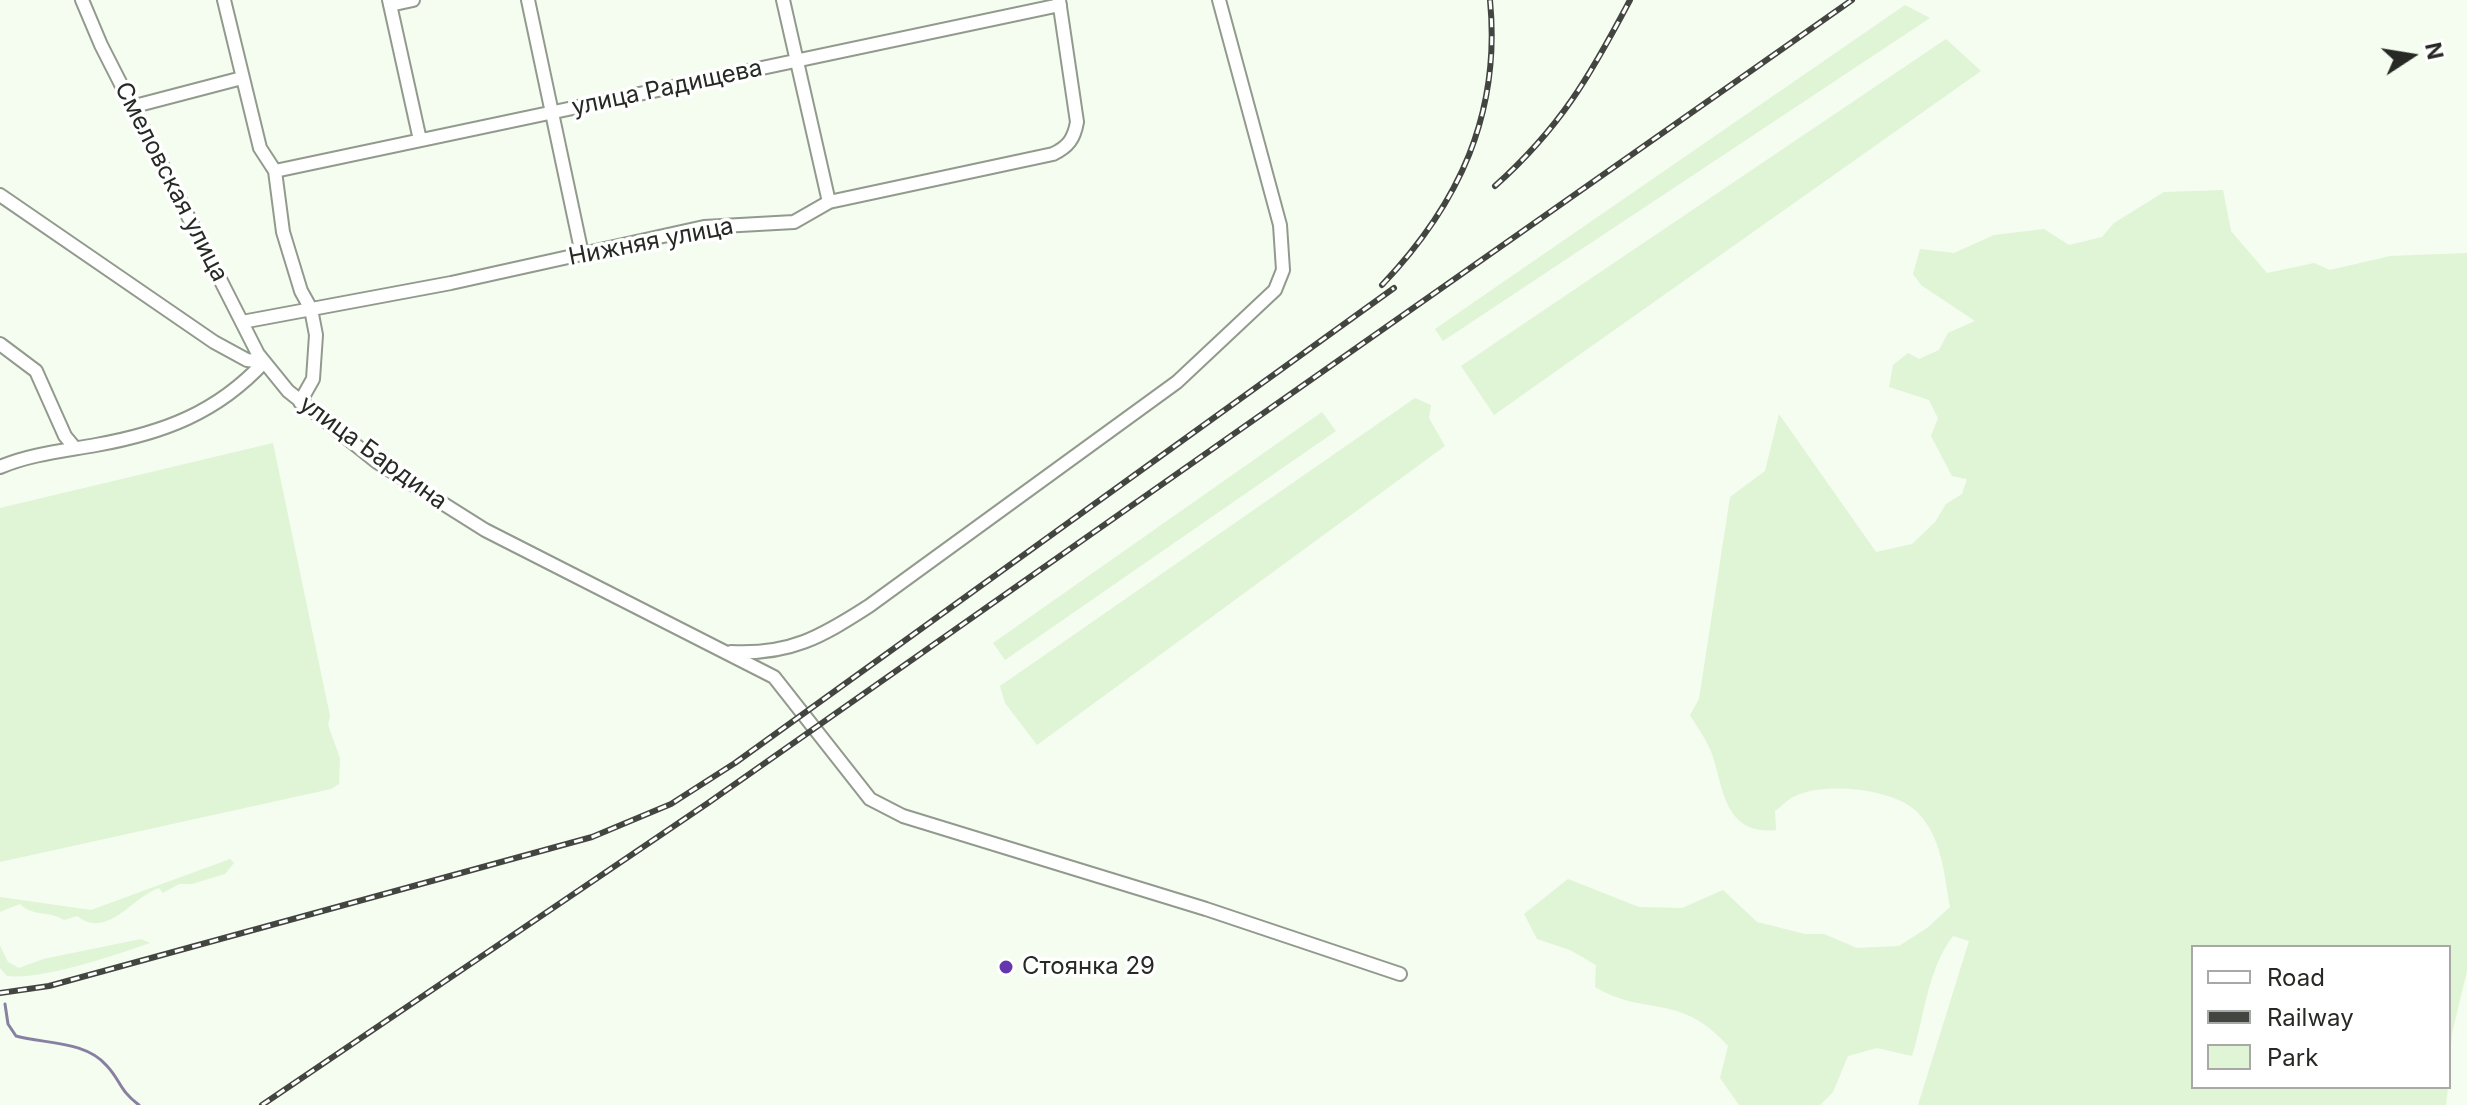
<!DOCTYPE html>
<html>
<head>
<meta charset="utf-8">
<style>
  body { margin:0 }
  #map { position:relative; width:2467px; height:1105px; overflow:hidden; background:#f4fdf0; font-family:Inter,sans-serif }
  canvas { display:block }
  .legend { position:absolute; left:2191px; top:945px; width:260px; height:144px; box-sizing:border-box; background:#fff; border:2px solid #a8a9a7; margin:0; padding:10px 14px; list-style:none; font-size:24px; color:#262924 }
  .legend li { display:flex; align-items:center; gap:16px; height:40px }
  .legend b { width:40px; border:2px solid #a8a9a7 }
  .north { position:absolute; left:2371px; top:16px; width:80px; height:80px; -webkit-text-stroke:6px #fff; paint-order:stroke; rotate:78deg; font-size:22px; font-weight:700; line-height:32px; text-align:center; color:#262924 }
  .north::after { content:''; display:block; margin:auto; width:28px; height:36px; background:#262924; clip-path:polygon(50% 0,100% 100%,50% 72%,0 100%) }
</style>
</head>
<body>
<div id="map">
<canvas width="2467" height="1105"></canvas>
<ul class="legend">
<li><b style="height:10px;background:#fff"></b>Road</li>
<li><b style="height:10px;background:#434640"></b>Railway</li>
<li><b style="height:22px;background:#e0f4d6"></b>Park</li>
</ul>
<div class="north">N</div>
</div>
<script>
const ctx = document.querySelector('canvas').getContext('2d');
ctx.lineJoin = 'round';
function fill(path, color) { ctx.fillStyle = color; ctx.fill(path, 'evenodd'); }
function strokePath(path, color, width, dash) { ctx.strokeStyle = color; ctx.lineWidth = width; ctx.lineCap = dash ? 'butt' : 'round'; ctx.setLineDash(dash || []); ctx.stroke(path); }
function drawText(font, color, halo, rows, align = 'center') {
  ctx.font = font + ' Inter,sans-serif'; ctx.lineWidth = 7; ctx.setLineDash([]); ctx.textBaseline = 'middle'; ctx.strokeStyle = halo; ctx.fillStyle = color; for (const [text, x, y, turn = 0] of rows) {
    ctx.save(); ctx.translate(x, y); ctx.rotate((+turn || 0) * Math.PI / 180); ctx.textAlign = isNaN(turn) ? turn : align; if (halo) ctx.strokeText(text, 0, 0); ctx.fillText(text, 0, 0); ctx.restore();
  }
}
const green = new Path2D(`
  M1905 5 1930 18 1443 341 1435 329Z
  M1946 39 1981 71 1494 415 1461 366Z
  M2223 190 2231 231 2267 273 2314 263 2330 270 2390 256 2467 253V971L2452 1033 2449 1074V947H2193V1087H2448L2446 1105H1918L1969 941 1953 936C1927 970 1925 1015 1912 1056L1877 1048 1848 1056 1833 1092 1820 1105H1739L1720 1078 1728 1046C1679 991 1647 1018 1595 987L1596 965 1570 950 1537 939 1524 914 1568 879 1639 907 1682 908 1723 890 1757 922 1805 934H1824L1857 948 1899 946 1927 928 1950 907C1944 873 1942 835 1915 810 1890 788 1824 782 1795 796 1788 799 1782 806 1775 811L1776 830C1724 835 1724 789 1712 754 1707 740 1697 727 1690 715L1699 699 1730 497 1765 471 1779 414 1876 552 1912 544 1935 522 1946 504 1962 494 1967 479 1952 476 1931 436 1938 418 1929 400 1889 387 1893 365 1908 353 1919 359 1939 350 1948 333 1975 321 1921 285 1913 274 1920 249 1954 253 1994 235 2044 229 2069 245 2102 237 2114 223 2164 192Z
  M1415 398 1431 405 1429 418 1445 446 1037 745 1005 703 1000 686Z
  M1322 412 1336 431 1005 660 993 643Z
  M273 443 330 716 328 725 340 758 339 784 331 789 0 862V508Z
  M230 859 234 863 225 874 192 884H179L163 893 159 888C132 897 107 940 77 916L64 920C48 910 33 917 20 904L0 912V897L91 910Z
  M141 939 150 943C115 955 43 980 7 976L0 968V946L8 962 19 968 43 959Z`);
const stream = new Path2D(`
  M5 1004 8 1024 16 1036C46 1044 86 1041 107 1066 121 1081 119 1090 139 1105`);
const minor = new Path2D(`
  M82 0 101 45 258 354 288 391 377 462 485 530 774 677 870 799 903 816 1206 909 1400 974
  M224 0 260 148 275 171 283 232 301 291 311 309 316 335 313 379 300 402
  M389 0 420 140
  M528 0 582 254
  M783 0 829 202
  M390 5 413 0
  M131 107 242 78
  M275 171 1060 5
  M0 195 214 342 247 360 264 362
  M242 322 451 283 704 227 794 222 829 202 1053 154C1068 147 1074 139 1077 122L1059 0
  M0 344 36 371 65 436 75 448
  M0 467C31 454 63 451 96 445 163 433 217 413 264 362
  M731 652C790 655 821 637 869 606L1177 382 1275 290 1283 270 1280 225 1219 0`);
const rail = new Path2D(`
  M1495 186C1560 128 1590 76 1630 0
  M1382 285C1459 204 1501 114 1490 0
  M0 993 49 986 592 837 671 804 735 763 1394 288
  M262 1105 708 803 1852 0`);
const markers = [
  [1006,967,8,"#6537af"]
];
const streetNames = [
  ["улица Радищева",667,88,-12],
  ["Смеловская улица",171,182,63],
  ["Нижняя улица",651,242,-11],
  ["улица Бардина",373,453,36]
];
const poiNames = [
  ["Стоянка 29",1022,967]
];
fill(green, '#e0f4d6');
strokePath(stream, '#8880a1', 3);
strokePath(minor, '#929a8d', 16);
strokePath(minor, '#fff', 12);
strokePath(rail, '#434640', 6);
strokePath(rail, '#fff', 3, [9]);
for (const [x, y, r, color] of markers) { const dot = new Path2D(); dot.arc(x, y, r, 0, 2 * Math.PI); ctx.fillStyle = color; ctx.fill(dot); strokePath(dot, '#fff', 3); }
drawText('24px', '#262924', '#fff', streetNames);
drawText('24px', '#262924', '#fff', poiNames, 'left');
</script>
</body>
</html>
